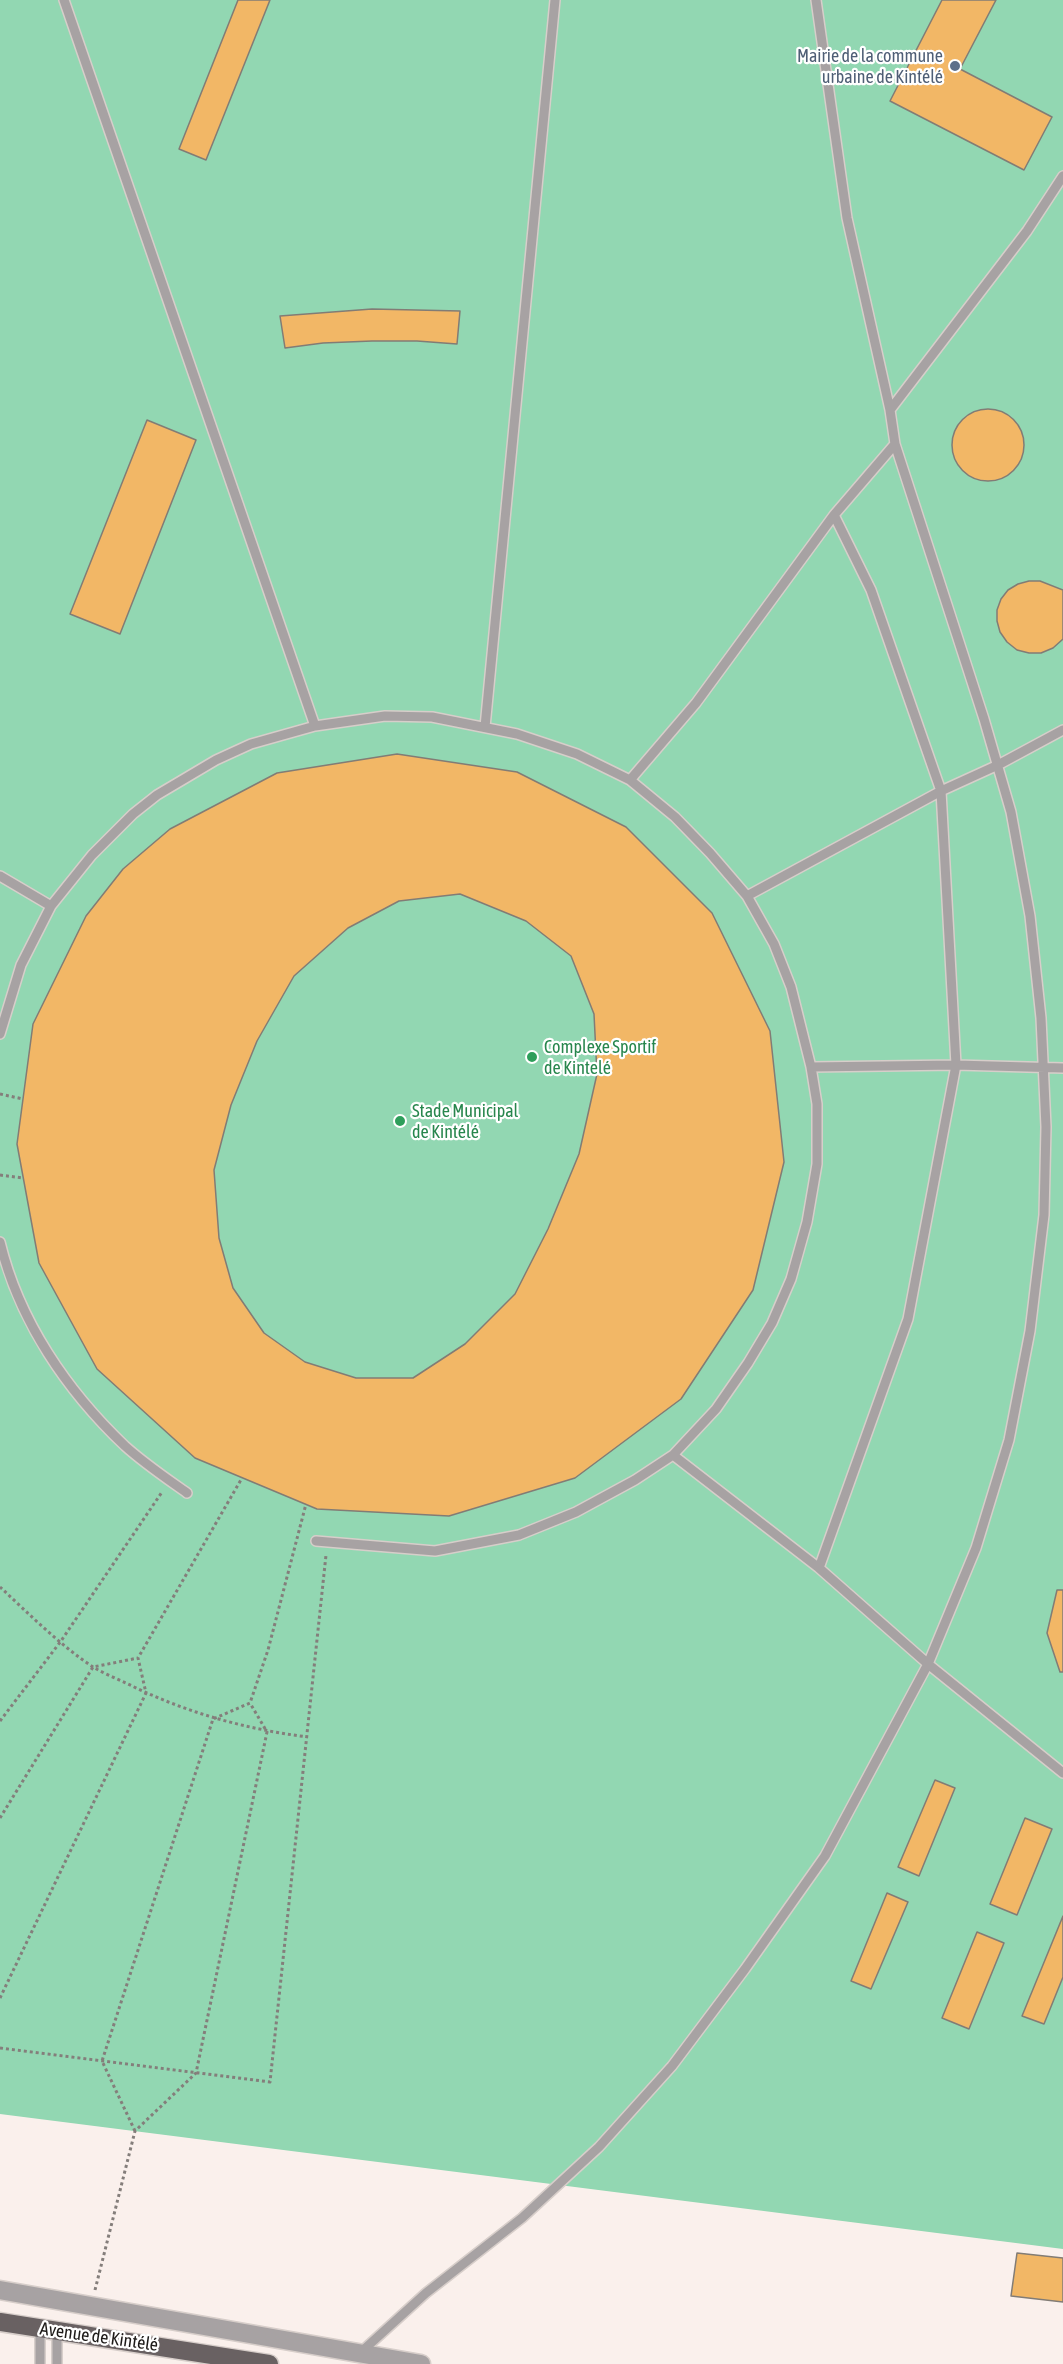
<!DOCTYPE html>
<html>
<head>
<meta charset="utf-8">
<style>
  body { margin:0 }
  canvas { display:block; background:#faf0ec }
</style>
</head>
<body>
<canvas width="1063" height="2364"></canvas>
<script>
const ctx = document.querySelector('canvas').getContext('2d');
ctx.lineJoin = 'round';
function fill(path, color) { ctx.fillStyle = color; ctx.fill(path, 'evenodd'); }
function strokePath(path, color, width, dash) { ctx.strokeStyle = color; ctx.lineWidth = width; ctx.lineCap = dash ? 'butt' : 'round'; ctx.setLineDash(dash || []); ctx.stroke(path); }
function drawText(font, color, halo, rows, align = 'center') {
  ctx.font = font + ' "Asap Condensed",sans-serif'; ctx.lineWidth = 4.5; ctx.setLineDash([]); ctx.textBaseline = 'middle'; ctx.strokeStyle = halo; ctx.fillStyle = color; for (const [text, x, y, turn = 0] of rows) {
    ctx.save(); ctx.translate(x, y); ctx.rotate((+turn || 0) * Math.PI / 180); ctx.textAlign = isNaN(turn) ? turn : align; if (halo) ctx.strokeText(text, 0, 0); ctx.fillText(text, 0, 0); ctx.restore();
  }
}
const green = new Path2D(`
  M0 0H1063V2249L0 2114Z`);
const building = new Path2D(`
  M238 0H270L206 160 179 149Z
  M942 0H996L960 69 1052 117 1024 170 890 101Z
  M372 309 460 311 457 344 417 341H372L323 343 285 348 280 316Z
  M952 445a36 36 0 1 1 72 0a36 36 0 1 1-72 0Z
  M147 420 196 440 120 634 70 614Z
  M1029 581H1040L1063 590V639L1053 648 1041 653H1029L1017 650 1007 642 1000 632 997 621V610L1001 599 1008 590 1018 584Z
  M397 754 517 772 626 827 712 913 770 1031 784 1162 753 1290 681 1399 575 1478 449 1516 317 1509 195 1458 97 1369 39 1263 17 1144 33 1024 86 916 123 869 170 829 277 773ZM460 894 526 921 571 956 594 1014 597 1074 579 1154 548 1229 515 1294 465 1344 413 1378H356L305 1362 264 1333 233 1288 219 1238 214 1170 231 1105 257 1041 294 976 348 928 399 901Z
  M1057 1590H1063V1672H1060L1047 1633Z
  M935 1780 955 1788 919 1876 898 1867Z
  M1025 1818 1052 1829 1017 1915 990 1904Z
  M887 1893 908 1902 871 1989 851 1981Z
  M1063 1916V1977L1044 2024 1022 2016Z
  M977 1932 1004 1943 969 2029 942 2018Z
  M1017 2253 1063 2258V2302L1011 2296Z`);
const path = new Path2D(`
  M0 1094 23 1099
  M0 1175 23 1178
  M0 1587C28 1613 61 1646 93 1667 103 1673 115 1678 126 1683 184 1712 244 1729 308 1737
  M0 1721 61 1641 162 1492
  M0 1818 93 1667 138 1658
  M0 1998 146 1693 138 1658 242 1478
  M0 2048 270 2082 326 1555
  M135 2131 102 2061 213 1719 250 1703 268 1650 306 1504
  M95 2290 135 2131 196 2073 267 1732 250 1703`);
const lane = new Path2D(`
  M64 0 315 726
  M890 410 1027 231 1063 176
  M485 727 555 0
  M630 780 696 703 834 515 895 444
  M0 876 51 906
  M747 896 941 791 998 765 1063 730
  M0 1034 21 965 51 906 92 855 133 814 157 795 216 760 251 744 315 726 385 716 432 717 517 734 577 754 630 780 675 817 710 853 747 896 774 944 791 987 811 1067 817 1104V1164L807 1222 791 1279 772 1323 748 1363 716 1409 673 1455 635 1480 576 1512 519 1535 435 1551 316 1541
  M811 1067 956 1065 1063 1068
  M0 1242C19 1321 67 1391 125 1446 145 1464 166 1478 187 1493
  M673 1455 819 1568 928 1664 1063 1773
  M819 1568 908 1319 956 1065 941 791 871 590 834 515
  M360 2353 426 2293 522 2218 599 2147 672 2066 745 1969 825 1856 928 1664 976 1548 1009 1440 1030 1331 1044 1215 1046 1127 1041 1018 1030 916 1011 812 984 719 895 444 890 410 847 218 816 0
  M40 2364V2329
  M57 2364V2331`);
const street = new Path2D(`
  M0 2290 421 2364`);
const primary = new Path2D(`
  M0 2322 269 2364`);
const markers = [
  [955,66,6,"#5c6f8a"],
  [532,1057,6,"#2e9e5b"],
  [400,1121,6,"#2e9e5b"]
];
const serviceNames = [
  ["Mairie de la commune",943,56],
  ["urbaine de Kintélé",943,77]
];
const leisureNames = [
  ["Complexe Sportif",544,1047],
  ["de Kintelé",544,1068],
  ["Stade Municipal",412,1111],
  ["de Kintélé",412,1132]
];
const streetNames = [
  ["Avenue de Kintélé",99,2337,8]
];
fill(green, '#92d7b2');
fill(building, '#f2b766');
strokePath(building, '#827c75', 1.5);
strokePath(lane, '#d7ceca', 12);
strokePath(street, '#d7ceca', 21);
strokePath(primary, '#d7ceca', 21);
strokePath(path, '#847e7b', 3, [3, 3]);
strokePath(lane, '#a7a2a3', 9);
strokePath(street, '#a7a2a3', 18);
strokePath(primary, '#696162', 18);
for (const [x, y, r, color] of markers) { const dot = new Path2D(); dot.arc(x, y, r, 0, 2 * Math.PI); ctx.fillStyle = color; ctx.fill(dot); strokePath(dot, '#fff', 2); }
drawText('18px', '#4e5e75', '#fff', serviceNames, 'right');
drawText('18px', '#27864d', '#fff', leisureNames, 'left');
drawText('18px', '#1d1a18', '#fff', streetNames);
</script>
</body>
</html>
